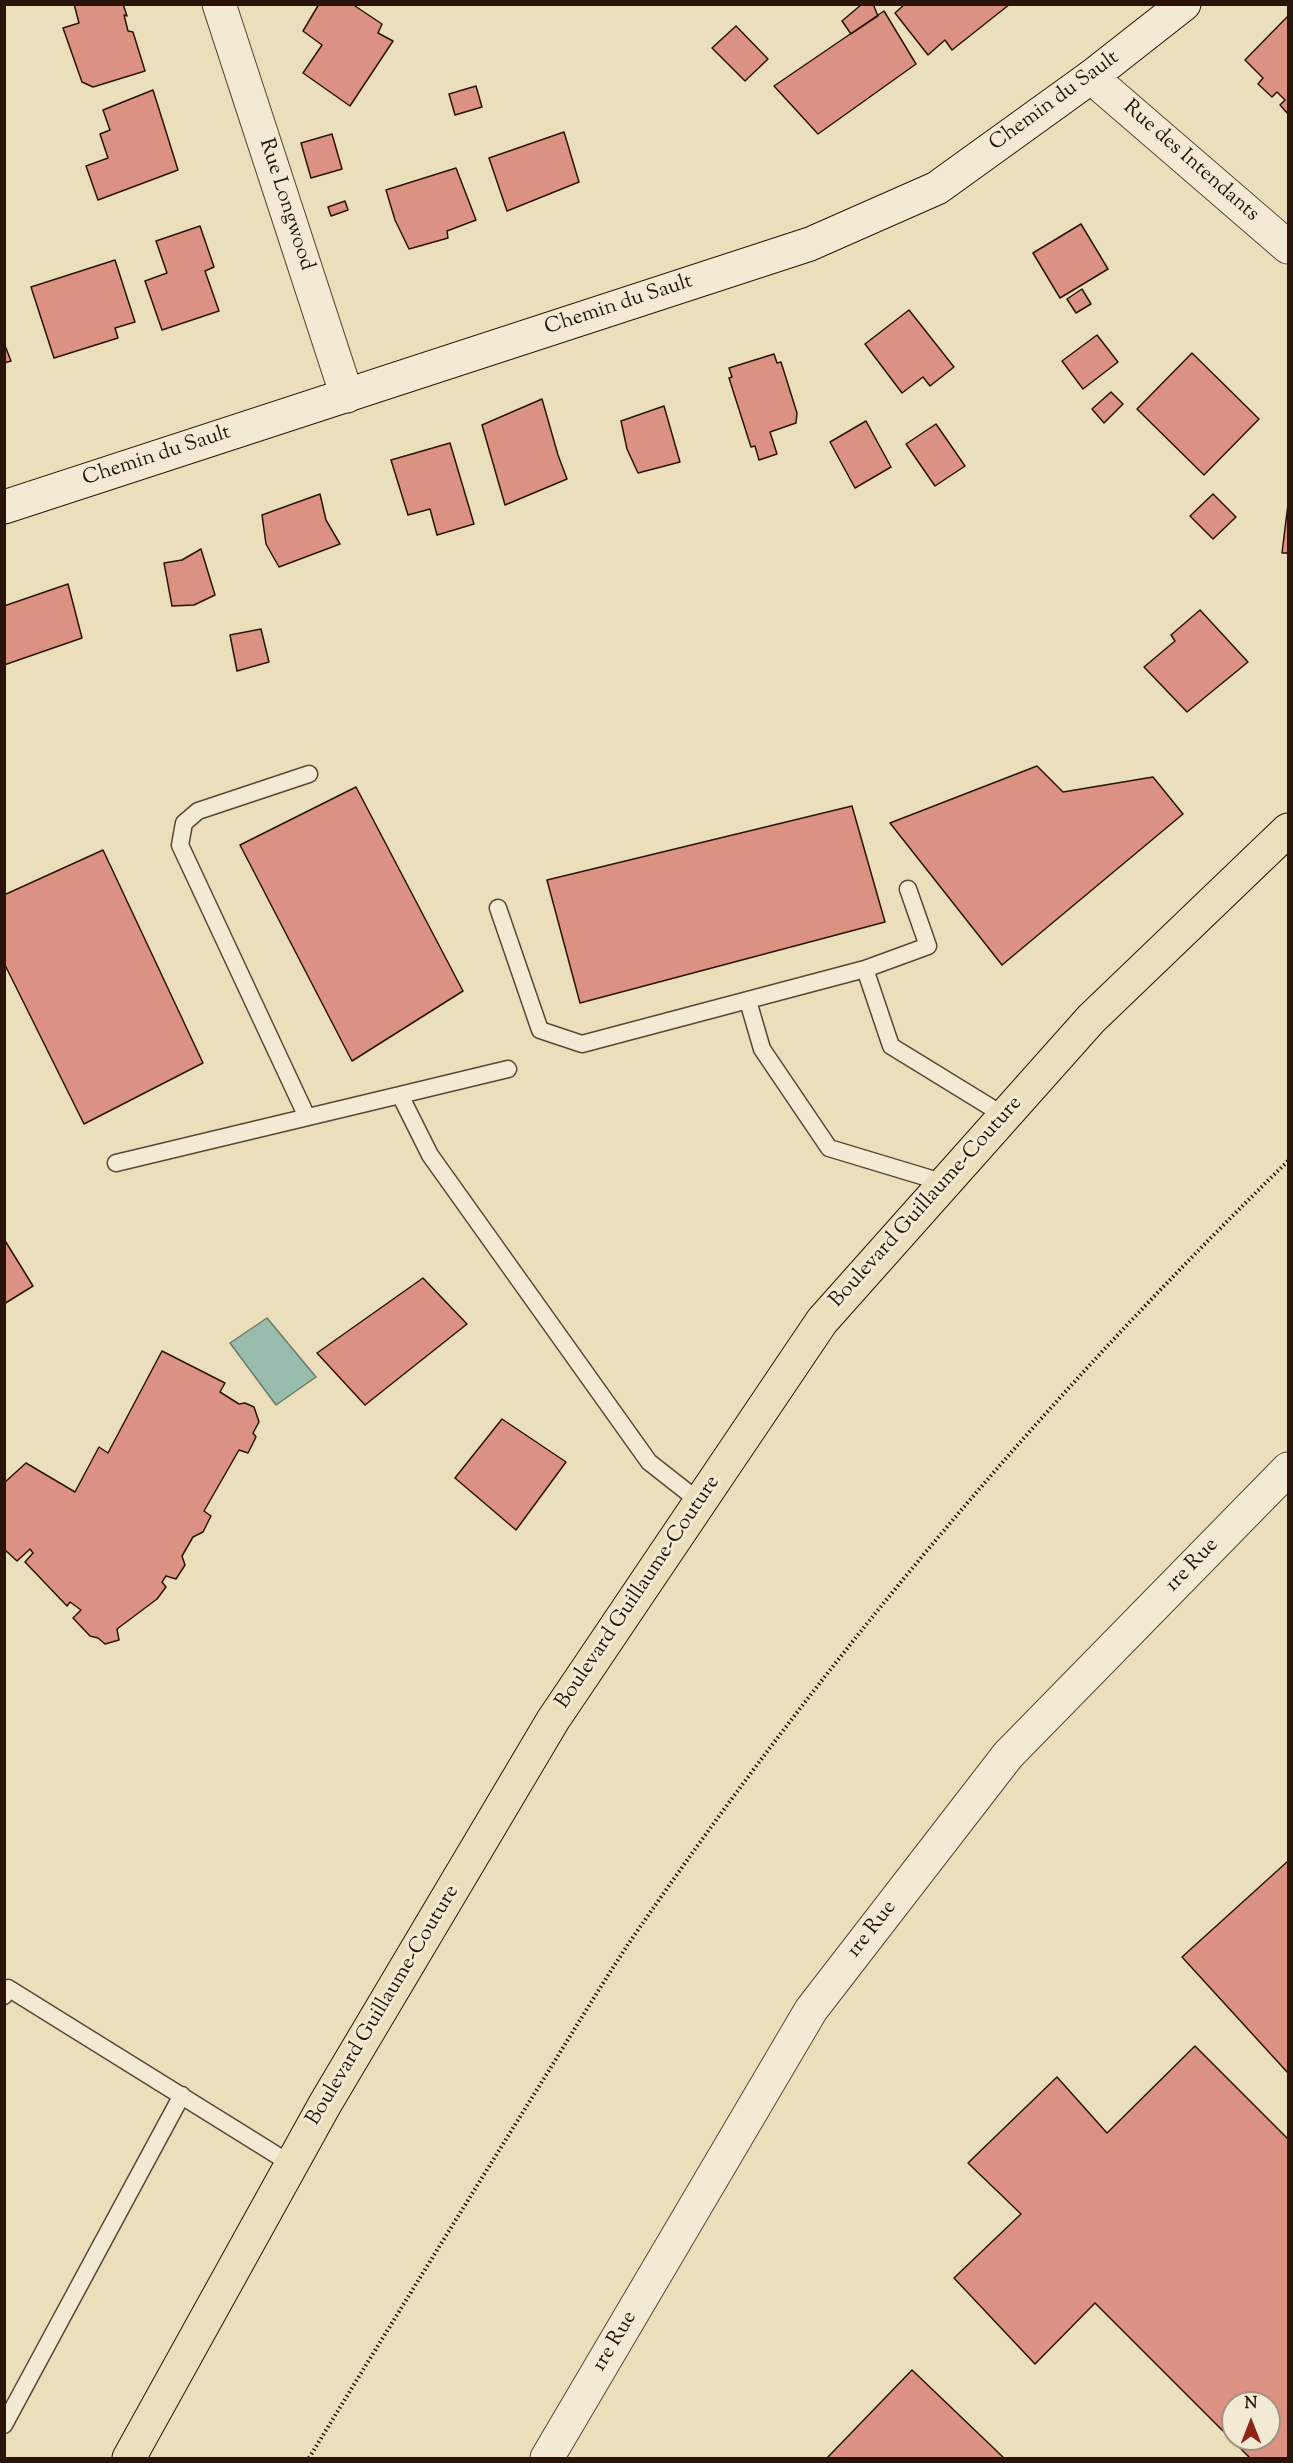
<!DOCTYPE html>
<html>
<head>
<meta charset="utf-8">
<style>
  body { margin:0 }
  #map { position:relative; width:1293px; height:2463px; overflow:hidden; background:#ebdfbb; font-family:"Sorts Mill Goudy",serif }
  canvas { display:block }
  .frame { position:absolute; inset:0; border:6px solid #2a1308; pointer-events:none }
  .north { position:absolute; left:1221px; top:2391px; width:60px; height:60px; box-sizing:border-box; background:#f2ead3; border:2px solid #a29482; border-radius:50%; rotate:0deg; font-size:16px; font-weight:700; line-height:24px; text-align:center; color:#2a1308 }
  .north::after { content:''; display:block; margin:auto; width:21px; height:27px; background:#8f2418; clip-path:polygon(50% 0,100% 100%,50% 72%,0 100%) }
</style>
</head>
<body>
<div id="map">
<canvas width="1293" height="2463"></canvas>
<div class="frame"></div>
<div class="north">N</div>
</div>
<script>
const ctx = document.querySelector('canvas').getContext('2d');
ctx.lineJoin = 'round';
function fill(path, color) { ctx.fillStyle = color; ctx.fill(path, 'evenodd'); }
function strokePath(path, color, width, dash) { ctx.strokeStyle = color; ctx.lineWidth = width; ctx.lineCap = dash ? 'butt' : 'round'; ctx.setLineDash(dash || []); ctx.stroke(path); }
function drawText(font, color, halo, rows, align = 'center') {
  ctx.font = font + ' "Sorts Mill Goudy",serif'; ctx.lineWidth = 6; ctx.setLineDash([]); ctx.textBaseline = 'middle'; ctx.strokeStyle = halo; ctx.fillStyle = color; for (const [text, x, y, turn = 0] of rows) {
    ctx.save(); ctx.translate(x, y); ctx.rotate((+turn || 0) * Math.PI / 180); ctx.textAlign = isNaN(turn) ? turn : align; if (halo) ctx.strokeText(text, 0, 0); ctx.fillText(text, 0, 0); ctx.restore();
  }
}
const water = new Path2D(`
  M267 1318 316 1377 276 1405 230 1343Z`);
const building = new Path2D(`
  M74 4H123L127 16 124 15 128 31 133 32 145 71 93 87 82 82 63 28 79 23Z
  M319 4H352L382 24 378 33 393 41 350 106 303 73 322 45 303 31Z
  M862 4H873L878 16 851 34 842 21Z
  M905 4H1010L952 50 945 40 928 55 895 13Z
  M884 11 916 64 818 134 774 86Z
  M1288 16V114L1280 105 1285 100 1277 92 1272 97 1258 84 1263 78 1245 60Z
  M736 26 768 59 745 81 712 48Z
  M476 86 482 107 455 115 449 94Z
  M153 90 178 170 98 200 86 166 108 158 100 134 110 130 103 110Z
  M564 132 579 182 507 211 489 158Z
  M332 134 342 169 311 178 301 143Z
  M456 168 476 220 447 231 448 238 409 249 395 220 386 190Z
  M345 201 348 210 331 216 328 207Z
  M1081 224 1108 269 1060 298 1033 253Z
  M200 226 214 267 205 271 219 311 162 330 145 281 167 273 156 241Z
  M115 260 135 322 115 328 118 338 54 358 31 287Z
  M1082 289 1091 304 1076 313 1067 299Z
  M909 310 954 367 930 386 923 377 902 393 865 344Z
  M1097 335 1118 362 1083 389 1062 361Z
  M4 343 11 361 4 363Z
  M1192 353 1259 419 1204 475 1137 409Z
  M774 354 777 363 781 362 797 413 796 423 770 432 777 454 759 460 755 446 751 447 729 378 732 377 729 368Z
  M1111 392 1123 404 1104 423 1092 409Z
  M542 399 558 455 567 479 505 505 482 425Z
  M664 406 680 462 638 473 627 449 621 421Z
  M866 421 891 467 855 488 830 442Z
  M936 424 965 466 935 486 906 444Z
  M450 443 474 524 437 535 430 509 408 515 391 460Z
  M320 494 326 520 340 544 279 567 266 544 262 515Z
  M1213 494 1236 517 1213 539 1190 516Z
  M1288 504V553H1282Z
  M201 549 215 595 194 605 172 606 164 563 182 560Z
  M68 584 82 638 4 665V606Z
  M1200 610 1248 662 1187 712 1144 667 1175 641 1171 635Z
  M261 629 269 662 237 671 230 635Z
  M1037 766 1063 792 1153 777 1183 814 1002 965 890 823Z
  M356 787 463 991 352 1061 240 845Z
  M852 806 885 922 580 1003 547 880Z
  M103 850 203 1063 84 1124 4 963V895Z
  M4 1239 33 1286 4 1304Z
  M423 1278 467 1324 365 1405 317 1353Z
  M162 1351 225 1383 220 1392 239 1404 245 1403 254 1407 259 1422 253 1433 256 1437 248 1453 239 1450 204 1511 211 1516 203 1532 193 1537 182 1556 185 1565 176 1579 166 1576 162 1582 166 1587 157 1599 117 1629 119 1640 105 1644 98 1638 90 1636 73 1618 81 1610 70 1602 67 1606 25 1562 33 1553 30 1549 17 1561 4 1549V1483L26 1463 75 1492 99 1447 108 1453Z
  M502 1419 566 1462 516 1530 455 1478Z
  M1288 1861V2073L1182 1957Z
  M1195 2046 1288 2139V2458H1250L1095 2303 1035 2364 954 2278 1021 2214 968 2163 1057 2077 1107 2133ZM1233 2403H1269V2439H1233Z
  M912 2370 1004 2458H827Z`);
const path = new Path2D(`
  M309 2458C383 2337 458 2216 533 2096 565 2045 596 1993 629 1943 823 1661 1043 1400 1288 1161`);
const lane = new Path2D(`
  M498 908 540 1030 582 1044 865 969 928 946 908 889
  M865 969 891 1046 1005 1116
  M748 1001 762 1049 829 1148 945 1183
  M508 1069 400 1095 430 1155 649 1462 700 1502
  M307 1117 180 845 184 823 198 811 309 774
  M116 1163 400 1095
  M4 1996 8 1988 291 2164
  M4 2425 182 2095`);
const street = new Path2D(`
  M219 4 347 396
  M1091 77 1288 247
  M547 2458 811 2010 1008 1755 1288 1469`);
const secondary = new Path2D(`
  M4 507 810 244 937 188 1091 77 1184 4`);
const primary = new Path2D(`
  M129 2458 325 2104 553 1720 822 1321 1091 1019 1288 830`);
const streetNames = [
  ["Chemin du Sault",1055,102,-36],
  ["Rue des Intendants",1190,162,41],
  ["Rue Longwood",285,205,72],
  ["Chemin du Sault",619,306,-18],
  ["Chemin du Sault",157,457,-18],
  ["Boulevard Guillaume-Couture",927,1203,-48],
  ["1re Rue",1193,1566,-46],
  ["Boulevard Guillaume-Couture",639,1593,-56],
  ["1re Rue",873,1930,-52],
  ["Boulevard Guillaume-Couture",384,2006,-59],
  ["1re Rue",616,2342,-59]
];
fill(water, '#99bdac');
strokePath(water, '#6d796a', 1.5);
fill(building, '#db9282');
strokePath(building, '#2a1308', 1.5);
strokePath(lane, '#5a4635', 19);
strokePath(street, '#5a4635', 35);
strokePath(secondary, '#2a1308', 35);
strokePath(primary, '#2a1308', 35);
strokePath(path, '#2a1308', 4, [1.5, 3]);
strokePath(lane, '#f2ead3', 16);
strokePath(street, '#f2ead3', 33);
strokePath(secondary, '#f2ead3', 33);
strokePath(primary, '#ebdfbb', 33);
drawText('21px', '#2a1308', '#f2ead3', streetNames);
</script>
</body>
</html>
